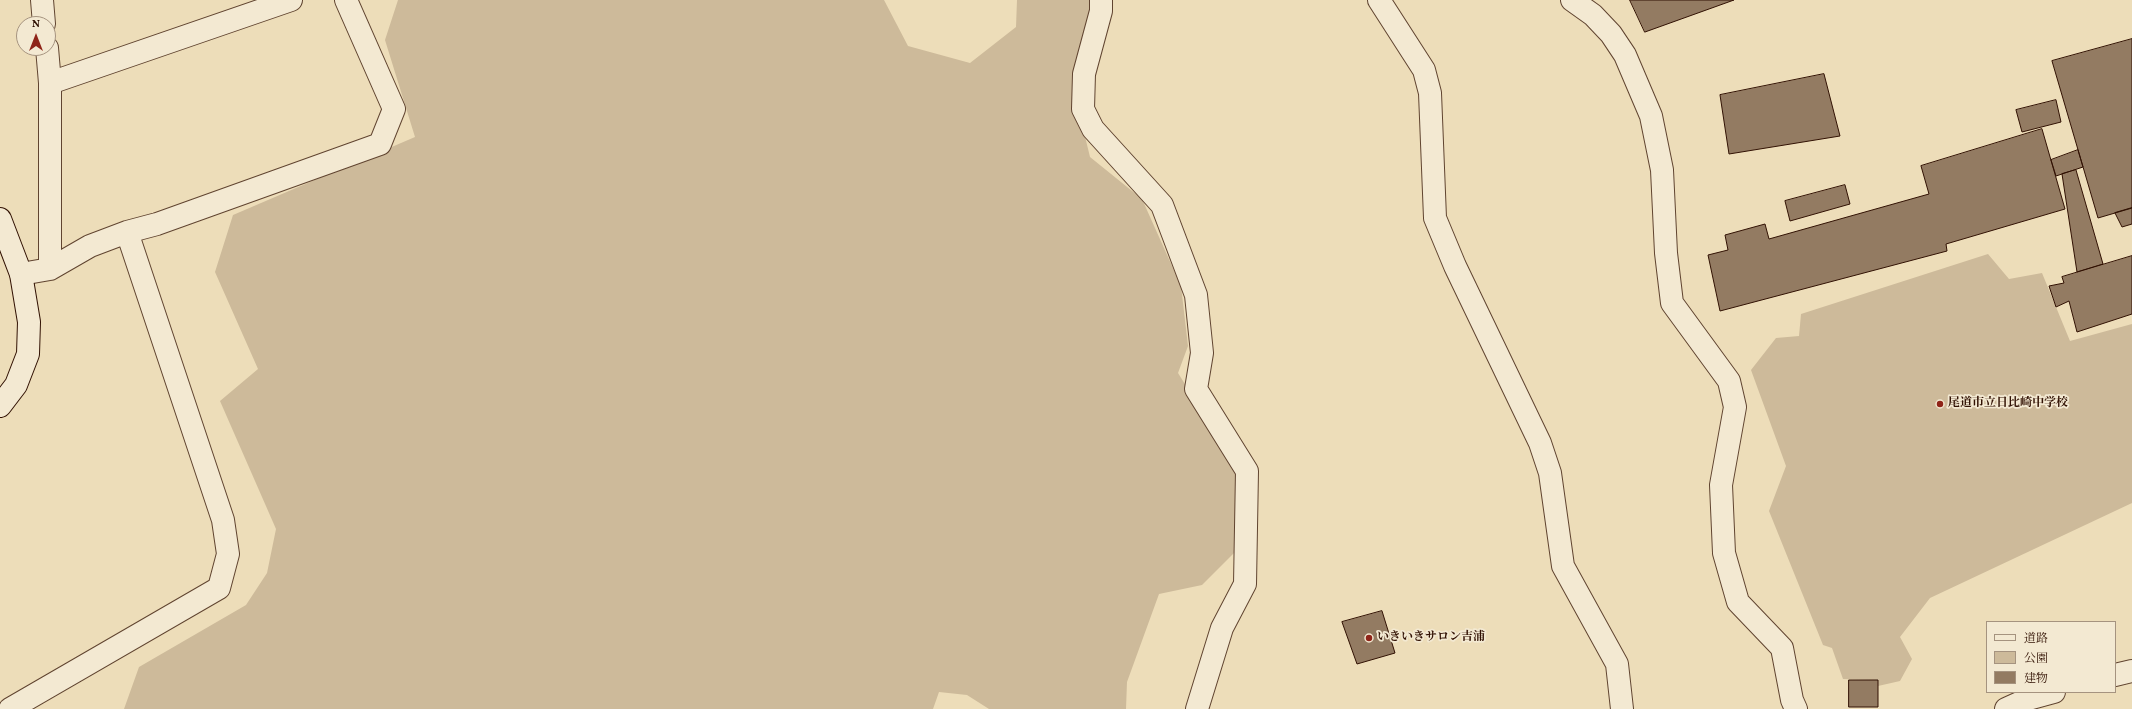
<!DOCTYPE html>
<html>
<head>
<meta charset="utf-8">
<style>
  body { margin:0 }
  #map { position:relative; width:2132px; height:709px; overflow:hidden; background:#edddb9; font-family:Vollkorn,"Noto Serif JP",serif }
  canvas { display:block }
  .legend { position:absolute; left:1986px; top:621px; width:130px; height:72px; box-sizing:border-box; background:#f3e9d2; border:1px solid #a5937f; margin:0; padding:5px 7px; list-style:none; font-size:12px; color:#311103 }
  .legend li { display:flex; align-items:center; gap:8px; height:20px }
  .legend b { width:20px; border:1px solid #a5937f }
  .north { position:absolute; left:16px; top:16px; width:40px; height:40px; box-sizing:border-box; background:#f3e9d2; border:1px solid #a5937f; border-radius:50%; rotate:0deg; font-size:11px; font-weight:700; line-height:16px; text-align:center; color:#311103 }
  .north::after { content:''; display:block; margin:auto; width:14px; height:18px; background:#8f2418; clip-path:polygon(50% 0,100% 100%,50% 72%,0 100%) }
</style>
</head>
<body>
<div id="map">
<canvas width="2132" height="709"></canvas>
<ul class="legend">
<li><b style="height:5px;background:#f3e9d2"></b>道路</li>
<li><b style="height:11px;background:#cdba9a"></b>公園</li>
<li><b style="height:11px;background:#937b62"></b>建物</li>
</ul>
<div class="north">N</div>
</div>
<script>
const ctx = document.querySelector('canvas').getContext('2d');
ctx.lineJoin = 'round';
function fill(path, color) { ctx.fillStyle = color; ctx.fill(path, 'evenodd'); }
function strokePath(path, color, width, dash) { ctx.strokeStyle = color; ctx.lineWidth = width; ctx.lineCap = dash ? 'butt' : 'round'; ctx.setLineDash(dash || []); ctx.stroke(path); }
function drawText(font, color, halo, rows, align = 'center') {
  ctx.font = font + ' Vollkorn,"Noto Serif JP",serif'; ctx.lineWidth = 3.5; ctx.setLineDash([]); ctx.textBaseline = 'middle'; ctx.strokeStyle = halo; ctx.fillStyle = color; for (const [text, x, y, turn = 0] of rows) {
    ctx.save(); ctx.translate(x, y); ctx.rotate((+turn || 0) * Math.PI / 180); ctx.textAlign = isNaN(turn) ? turn : align; if (halo) ctx.strokeText(text, 0, 0); ctx.fillText(text, 0, 0); ctx.restore();
  }
}
const green = new Path2D(`
  M398 0H884L908 46 970 63 1016 27 1017 0H1096L1080 116 1090 157 1142 199 1181 286 1188 346 1178 373 1238 469 1235 552 1202 585 1159 594 1127 682 1126 709H989L967 695 939 692 933 709H124L139 667 246 605 267 573 276 529 220 401 258 369 215 272 233 215 415 137 385 40Z
  M1988 254 2009 279 2042 273 2070 341 2132 324V503L1930 598 1900 637 1912 659 1900 681 1878 686V680L1843 679 1832 648 1823 645 1769 511 1786 466 1751 370 1776 338 1799 336 1801 314Z`);
const building = new Path2D(`
  M1630 0H1734L1645 32Z
  M2132 39V208L2098 218 2052 61Z
  M1824 74 1840 136 1729 154 1720 95Z
  M2056 100 2061 122 2022 132 2016 110Z
  M2042 129 2065 209 1946 244 1947 251 1720 311 1708 255 1728 250 1725 235 1765 224 1769 239 1929 194 1921 166Z
  M2078 150 2083 167 2056 176 2051 160Z
  M2076 170 2103 264 2077 272 2062 174Z
  M1845 185 1850 204 1790 221 1785 201Z
  M2132 208V224L2122 227 2115 213Z
  M2132 256V314L2077 332 2069 301 2056 307 2049 286 2064 283 2062 277Z
  M1382 611 1395 653 1357 664 1342 622Z
  M1849 680H1878V707H1849Z`);
const street = new Path2D(`
  M42 0 44 24
  M1101 0V11L1084 74 1083 109 1093 129 1162 205 1196 295 1202 353 1196 389 1247 471 1245 584 1222 628 1197 709
  M1379 0 1424 70 1430 93 1435 218 1455 266 1540 443 1550 473 1563 566 1617 664 1622 709
  M1572 0 1593 15 1611 34 1625 55 1651 116 1662 170 1666 253 1672 303 1729 381 1735 407 1721 485 1724 553 1738 602 1782 648 1792 700 1796 709
  M47 48 50 83V269
  M50 83 291 0
  M21 274 50 269 90 246 127 232 157 224 380 144 394 109 346 0
  M2115 675 2132 671
  M10 709 219 588 228 554 223 520 127 232
  M2006 709 2028 699 2054 692`);
const secondary = new Path2D(`
  M0 219 21 274 29 322 28 354 16 385 0 406`);
const markers = [
  [1940,404,4,"#8f2418"],
  [1369,638,4,"#8f2418"]
];
const poiNames = [
  ["尾道市立日比崎中学校",1948,404],
  ["いきいきサロン吉浦",1377,638]
];
fill(green, '#cdba9a');
fill(building, '#937b62');
strokePath(building, '#311103', 1);
strokePath(street, '#604430', 24);
strokePath(secondary, '#311103', 24);
strokePath(street, '#f3e9d2', 22);
strokePath(secondary, '#f3e9d2', 22);
for (const [x, y, r, color] of markers) { const dot = new Path2D(); dot.arc(x, y, r, 0, 2 * Math.PI); ctx.fillStyle = color; ctx.fill(dot); strokePath(dot, '#f3e9d2', 1.5); }
drawText('bold 12px', '#311103', '#f3e9d2', poiNames, 'left');
</script>
</body>
</html>
